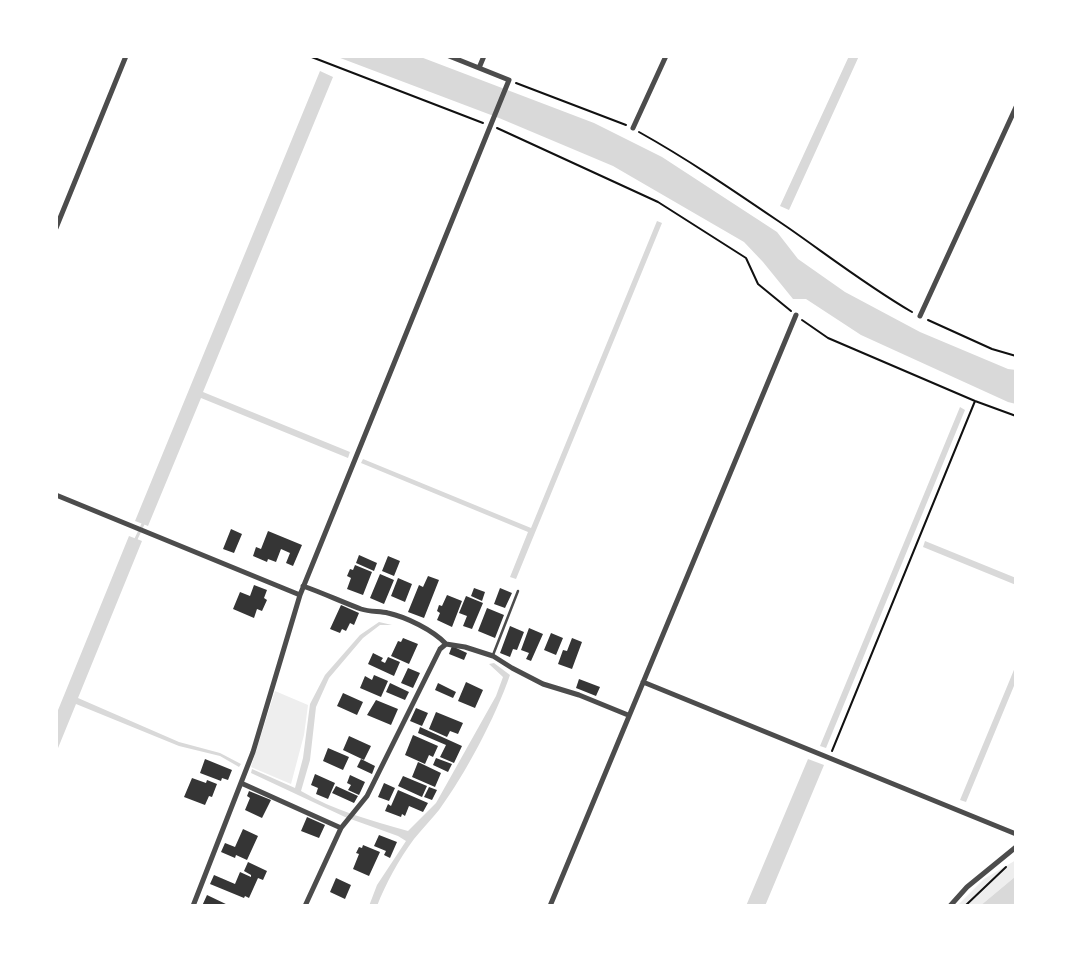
<!DOCTYPE html>
<html>
<head>
<meta charset="utf-8">
<style>
  body { margin:0 }
  #map { position:relative; width:1072px; height:962px; overflow:hidden; background:#fff; font-family:"DM Sans",sans-serif }
  canvas { display:block }
  .frame { position:absolute; inset:0; border:58px solid #fff; pointer-events:none }
</style>
</head>
<body>
<div id="map">
<canvas width="1072" height="962"></canvas>
<div class="frame"></div>
</div>
<script>
const ctx = document.querySelector('canvas').getContext('2d');
ctx.lineJoin = 'round';
function fill(path, color) { ctx.fillStyle = color; ctx.fill(path, 'evenodd'); }
function strokePath(path, color, width, dash) { ctx.strokeStyle = color; ctx.lineWidth = width; ctx.lineCap = dash ? 'butt' : 'round'; ctx.setLineDash(dash || []); ctx.stroke(path); }
const green = new Path2D(`
  M275 691 308 705 304 735 291 784 251 767Z
  M1016 860V876L980 906H957L984 879Z`);
const water = new Path2D(`
  M335 56H418L594 123 662 157 777 232 798 259 845 292 920 332 1008 369 1016 370V404L1008 402 861 335 806 299H793L763 262 744 242 613 166 499 118Z
  M849 56H859L789 210 780 206Z
  M320 71 333 77 203 392 350 452 348 458 201 398 148 526 135 521Z
  M657 221 662 223 516 579 510 577 528 532 361 463 363 459 531 528Z
  M960 407 965 410 826 748 820 746Z
  M129 536 142 541 78 698 179 742 220 753 241 764 239 767 220 756 179 746 76 704 56 753V715Z
  M925 541 1016 578V585L923 547Z
  M379 622 392 625H380L363 638 329 678 316 707 310 760 301 791C335 811 370 820 408 831L436 803 496 696 503 677 489 664 494 663 510 675C495 718 466 773 439 810 431 820 422 829 414 839 399 859 386 883 377 906H369L377 885 406 841 398 836 345 817 251 773 252 769 295 788 303 758 310 704 325 675 360 635Z
  M1016 665V681L966 802 960 800Z
  M808 759 824 765 765 906H746Z
  M1016 876V906H980Z`);
const stream = new Path2D(`
  M136 539 143 524`);
const building = new Path2D(`
  M231 529 242 534 234 553 223 549Z
  M268 531 302 545 293 566 286 563 290 553 281 549 276 562 268 559 267 562 253 556 256 547 261 549Z
  M359 555 377 563 374 571 356 563Z
  M388 556 400 561 394 576 382 571Z
  M355 565 372 572 363 595 347 589 351 578 347 576 350 569 353 570Z
  M380 574 394 580 384 604 370 598Z
  M428 576 439 580 424 618 408 612 419 585 423 587Z
  M398 578 412 584 405 602 391 596Z
  M254 585 267 590 264 598 267 600 262 611 257 609 254 618 233 609 240 592 250 596Z
  M474 588 485 592 482 601 471 596Z
  M500 588 512 593 505 608 494 604Z
  M447 595 462 601 452 627 437 620 440 613 437 611 439 605 442 606Z
  M466 596 483 603 472 629 463 626 467 616 459 613Z
  M341 605 359 613 354 625 350 623 346 631 342 629 340 633 330 629Z
  M487 608 504 615 495 638 478 631Z
  M510 626 524 632 517 650 513 649 510 657 500 653Z
  M529 628 543 634 531 661 526 659 529 653 521 650Z
  M551 633 563 638 556 655 544 650Z
  M403 638 418 644 409 664 391 656 398 641 401 642Z
  M572 638 582 642 572 669 558 664 563 650 567 651Z
  M452 646 467 653 464 660 449 654Z
  M373 653 383 658 381 661 385 663 388 657 400 662 394 676 368 664Z
  M408 668 420 673 413 688 401 683Z
  M374 675 388 681 381 697 360 688 365 676 372 680Z
  M579 679 600 687 596 696 576 688Z
  M466 682 483 690 475 708 458 701Z
  M390 683 409 692 405 700 386 692Z
  M438 683 456 692 453 698 435 690Z
  M343 693 363 702 357 715 337 706Z
  M376 700 398 709 391 725 367 715Z
  M416 708 428 713 422 726 410 721Z
  M436 712 463 723 458 734 450 731 447 737 429 729Z
  M420 727 462 746 454 763 440 757 446 745 418 733Z
  M413 735 438 746 433 757 429 755 425 764 405 755Z
  M349 736 371 746 364 760 343 750Z
  M328 748 349 757 343 770 323 761Z
  M436 758 452 764 448 772 433 765Z
  M205 759 232 770 228 780 222 778 221 781 200 773Z
  M361 759 375 766 372 774 357 767Z
  M418 762 441 773 435 787 412 777Z
  M315 774 335 783 328 799 316 794 318 788 311 785Z
  M350 775 365 782 359 795 348 790 351 785 347 783Z
  M403 776 427 786 422 797 398 786Z
  M192 778 206 783 207 780 217 784 212 797 209 796 205 805 184 797Z
  M384 783 395 788 389 801 378 797Z
  M336 786 358 796 354 803 332 793Z
  M429 787 437 790 432 800 424 797Z
  M398 790 428 803 423 812 409 806 405 816 402 814 401 817 385 811 388 804 391 806Z
  M249 791 271 800 262 818 245 810 250 798 247 796Z
  M307 817 325 825 319 838 301 831Z
  M243 829 258 836 247 860 236 855 235 858 221 852 225 843 235 847Z
  M379 835 397 842 390 858 384 855 386 851 374 846Z
  M363 845 380 852 369 876 353 869 359 854 356 853 359 847 362 848Z
  M248 862 267 871 263 880 258 878 249 898 245 896 244 898 210 884 214 875 235 884 240 872 251 877V875L244 871Z
  M336 878 351 885 345 899 330 892Z
  M207 895 230 906H202Z`);
const path = new Path2D(`
  M309 56 483 123
  M516 83 626 125
  M497 128 658 202 746 258 758 284 791 311
  M639 132C691 161 740 195 790 229 830 257 869 287 912 312
  M802 320 828 338 975 401 1016 416
  M928 320 992 349 1016 356
  M832 751 975 401
  M965 906 1006 867`);
const service = new Path2D(`
  M493 655 518 591`);
const minor = new Path2D(`
  M479 68 484 56
  M633 128 666 56
  M56 228 126 56
  M920 316 1016 107
  M56 495 300 595
  M303 586C323 593 342 602 361 609 370 612 380 611 388 613 406 617 433 630 446 644
  M643 682 1016 834
  M241 783 341 828
  M193 906 253 752 300 595 509 80 449 56
  M305 906 341 828 367 796 440 649 446 644 465 647 493 656 512 668 543 684 579 695 628 715
  M550 906 796 315
  M950 906 967 887 1016 847`);
fill(green, '#eee');
fill(water, '#d9d9d9');
strokePath(stream, '#d9d9d9', 3);
fill(building, '#353535');
strokePath(path, '#111', 2);
strokePath(service, '#4c4c4c', 2.5);
strokePath(minor, '#4c4c4c', 5);
</script>
</body>
</html>
